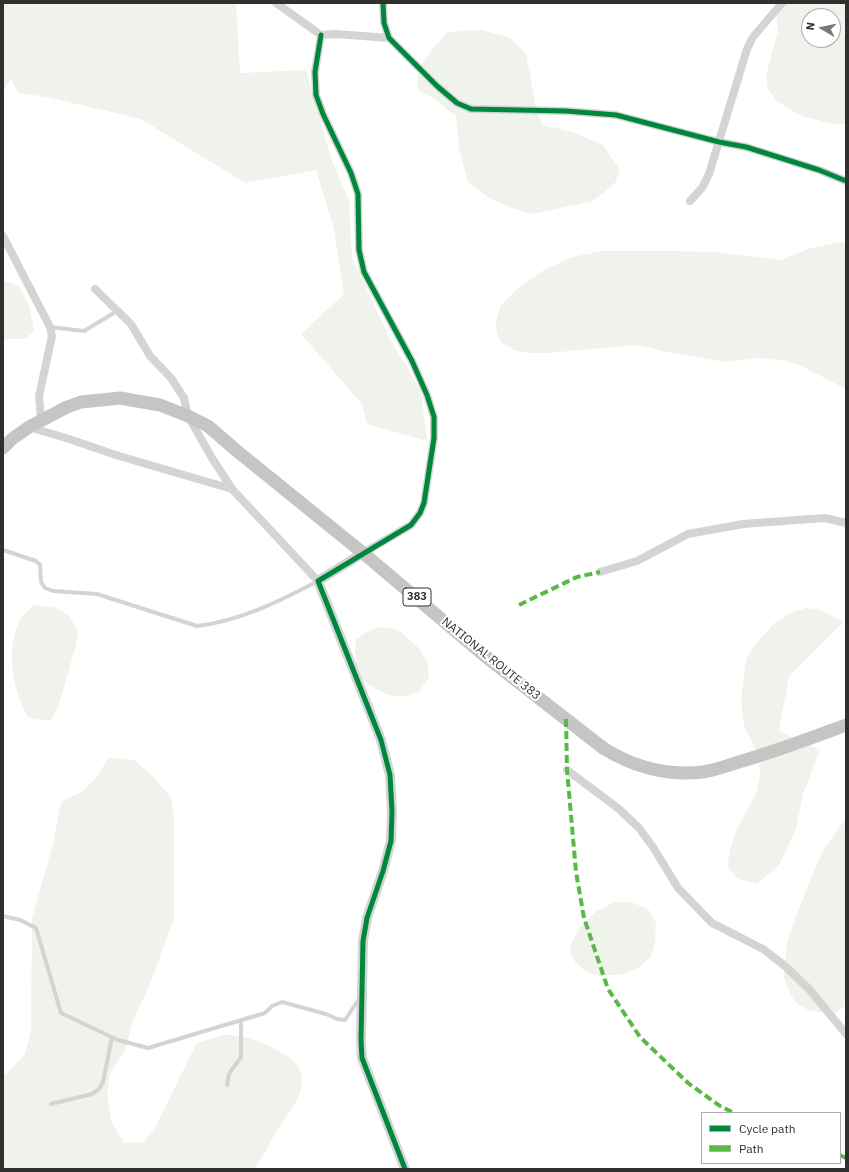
<!DOCTYPE html>
<html>
<head>
<meta charset="utf-8">
<style>
  body { margin:0 }
  #map { position:relative; width:849px; height:1172px; overflow:hidden; background:#fff; font-family:"IBM Plex Sans",sans-serif }
  canvas { display:block }
  .frame { position:absolute; inset:0; border:4px solid #303030; pointer-events:none }
  .legend { position:absolute; left:701px; top:1112px; width:140px; height:52px; box-sizing:border-box; background:#fff; border:1px solid #acacac; margin:0; padding:5px 7px; list-style:none; font-size:12px; color:#303030 }
  .legend li { display:flex; align-items:center; gap:8px; height:20px }
  .legend b { width:20px; border:1px solid #acacac }
  .north { position:absolute; left:801px; top:8px; width:40px; height:40px; box-sizing:border-box; background:#fff; border:1px solid #acacac; border-radius:50%; rotate:279deg; font-size:11px; font-weight:700; line-height:16px; text-align:center; color:#303030 }
  .north::after { content:''; display:block; margin:auto; width:14px; height:18px; background:#787878; clip-path:polygon(50% 0,100% 100%,50% 72%,0 100%) }
</style>
</head>
<body>
<div id="map">
<canvas width="849" height="1172"></canvas>
<div class="frame"></div>
<ul class="legend">
<li><b style="height:5px;background:#00873e"></b>Cycle path</li>
<li><b style="height:5px;background:#58b947"></b>Path</li>
</ul>
<div class="north">N</div>
</div>
<script>
const ctx = document.querySelector('canvas').getContext('2d');
ctx.lineJoin = 'round';
function fill(path, color) { ctx.fillStyle = color; ctx.fill(path, 'evenodd'); }
function strokePath(path, color, width, dash) { ctx.strokeStyle = color; ctx.lineWidth = width; ctx.lineCap = dash ? 'butt' : 'round'; ctx.setLineDash(dash || []); ctx.stroke(path); }
function drawText(font, color, halo, rows, align = 'center') {
  ctx.font = font + ' "IBM Plex Sans",sans-serif'; ctx.lineWidth = 4; ctx.setLineDash([]); ctx.textBaseline = 'middle'; ctx.strokeStyle = halo; ctx.fillStyle = color; for (const [text, x, y, turn = 0] of rows) {
    ctx.save(); ctx.translate(x, y); ctx.rotate((+turn || 0) * Math.PI / 180); ctx.textAlign = isNaN(turn) ? turn : align; if (halo) ctx.strokeText(text, 0, 0); ctx.fillText(text, 0, 0); ctx.restore();
  }
}
const green = new Path2D(`
  M3 3H236L240 73 306 70 331 158 349 200 352 258 391 341 421 391 427 441 367 424 362 404 301 334 344 294 334 229 316 170 245 183 141 119 47 97 19 93 11 79 3 92Z
  M775 3H846V124H834L801 116 777 101 768 89 766 75 778 31ZM809 16H833V40H809Z
  M481 30 509 37 526 54 537 114 543 125 572 132 603 145 620 170 615 183 593 201 533 214 512 208 491 199 468 183 459 148 456 116 433 98 418 90C414 67 433 49 447 32Z
  M841 242H846V389L801 366 782 360 754 358 725 362 667 352 637 345 547 353H531L514 350 501 342 497 333 496 322 501 305 515 291 544 270 572 257 604 251H672L714 252 781 260 811 248Z
  M3 280 19 286 30 308 34 332 25 339H5L3 342Z
  M35 605 56 608 70 616 78 633 74 652 64 688 57 710 50 721 29 718C14 696 7 655 16 629 19 619 27 611 35 605Z
  M806 608 821 610 843 622 789 676 779 731 820 750 803 794 796 829 779 865 757 884 738 879 727 866 731 847 735 833 757 791 760 775 759 756 744 726 741 700 746 659 755 645 773 624 790 613Z
  M380 627 398 630 417 646 427 661 429 677 419 692C414 693 409 696 404 696 385 698 371 686 357 676L355 651 356 640 366 632Z
  M108 758 134 760 152 775 171 798 174 819V918L150 984 133 1020 126 1048 110 1073 107 1094 111 1121 124 1143 144 1142 156 1126 196 1044C206 1041 216 1036 226 1035 246 1034 300 1053 302 1077 303 1098 286 1116 276 1132 269 1145 263 1157 254 1169H3V1075L6 1074 25 1054 31 1031 32 918 54 840 61 802 83 791 97 777Z
  M846 818V1005L836 1013 829 1014 808 1010 795 1002 788 989 784 977 787 942 798 911 823 850Z
  M615 902H631L648 909 656 923 655 942 651 957 638 968 623 974 600 976 586 972 575 962 570 951 572 942 580 927 597 911Z`);
const service = new Path2D(`
  M50 327 84 331 117 311
  M3 550 36 561 40 565 41 582 45 588 53 591 97 594 197 626C240 621 280 601 318 581
  M3 916 20 920 36 928 61 1013 118 1040 148 1048 265 1013 272 1006 282 1002 326 1014 337 1019 345 1020 359 999
  M227 1085 229 1074 241 1057V1020
  M51 1104 92 1094 99 1089 103 1082 112 1037`);
const minor = new Path2D(`
  M276 3 321 35 336 34 389 38
  M383 3 384 23 389 38 437 86 457 103 471 109 566 111 616 115 719 142 746 147 819 170 846 181
  M321 35 315 72 316 95 323 114 351 173 358 194 359 250 364 272 412 361 427 395 434 417V438L424 503 420 513 411 525 363 553
  M690 201 702 188 709 174 747 49 753 37 782 3
  M3 236 50 327 52 336 39 396 41 420
  M95 289 131 324 150 356 171 378 184 398 188 416 212 458 232 489 318 581
  M29 427 66 438 119 456 232 489
  M600 572 637 561 688 534 743 524 825 518 846 523
  M567 770 619 809 639 828 653 847 678 888 712 923 763 949 785 966 810 990 846 1034`);
const tertiary = new Path2D(`
  M363 553 318 581 381 740 390 775 392 811 391 841 383 871 367 918 363 941 361 1040 362 1058 405 1169`);
const trunk = new Path2D(`
  M3 448 12 439 29 427 67 407 81 402 120 398 160 405 188 416 208 426 237 451 363 553 485 656 603 748C633 767 668 776 703 772 716 770 729 765 742 761 777 751 811 738 846 725`);
const quiet = new Path2D(`
  M519 605 577 577 600 572
  M566 719 567 770 576 872 584 918 608 989 640 1037 688 1083 720 1106 734 1113
  M840 1155 846 1158`);
const cycleway = new Path2D(`
  M383 3 384 23 389 38 437 86 457 103 471 109 566 111 616 115 719 142 746 147 819 170 846 181
  M321 35 315 72 316 95 323 114 351 173 358 194 359 250 364 272 412 361 427 395 434 417V438L424 503 420 513 411 525 318 581 381 740 390 775 392 811 391 841 383 871 367 918 363 941 361 1040 362 1058 405 1169`);
const shields = [
  [417,597,28]
];
const shieldNames = [
  ["383",417,597]
];
const streetNames = [
  ["NATIONAL ROUTE 383",491,659,39]
];
fill(green, '#f0f2ec');
strokePath(service, '#d4d4d4', 4);
strokePath(minor, '#d4d4d4', 8);
strokePath(tertiary, '#d4d4d4', 10);
strokePath(trunk, '#c5c5c5', 13);
strokePath(quiet, '#58b947', 4, [8, 4]);
strokePath(cycleway, '#00873e', 5);
for (const [x, y, w] of shields) { const box = new Path2D(); box.roundRect(x - w / 2, y - 9, w, 18, 3); ctx.fillStyle = '#fff'; ctx.fill(box); strokePath(box, '#303030', 1); }
drawText('bold 11px', '#303030', null, shieldNames);
drawText('12px', '#303030', '#fff', streetNames);
</script>
</body>
</html>
